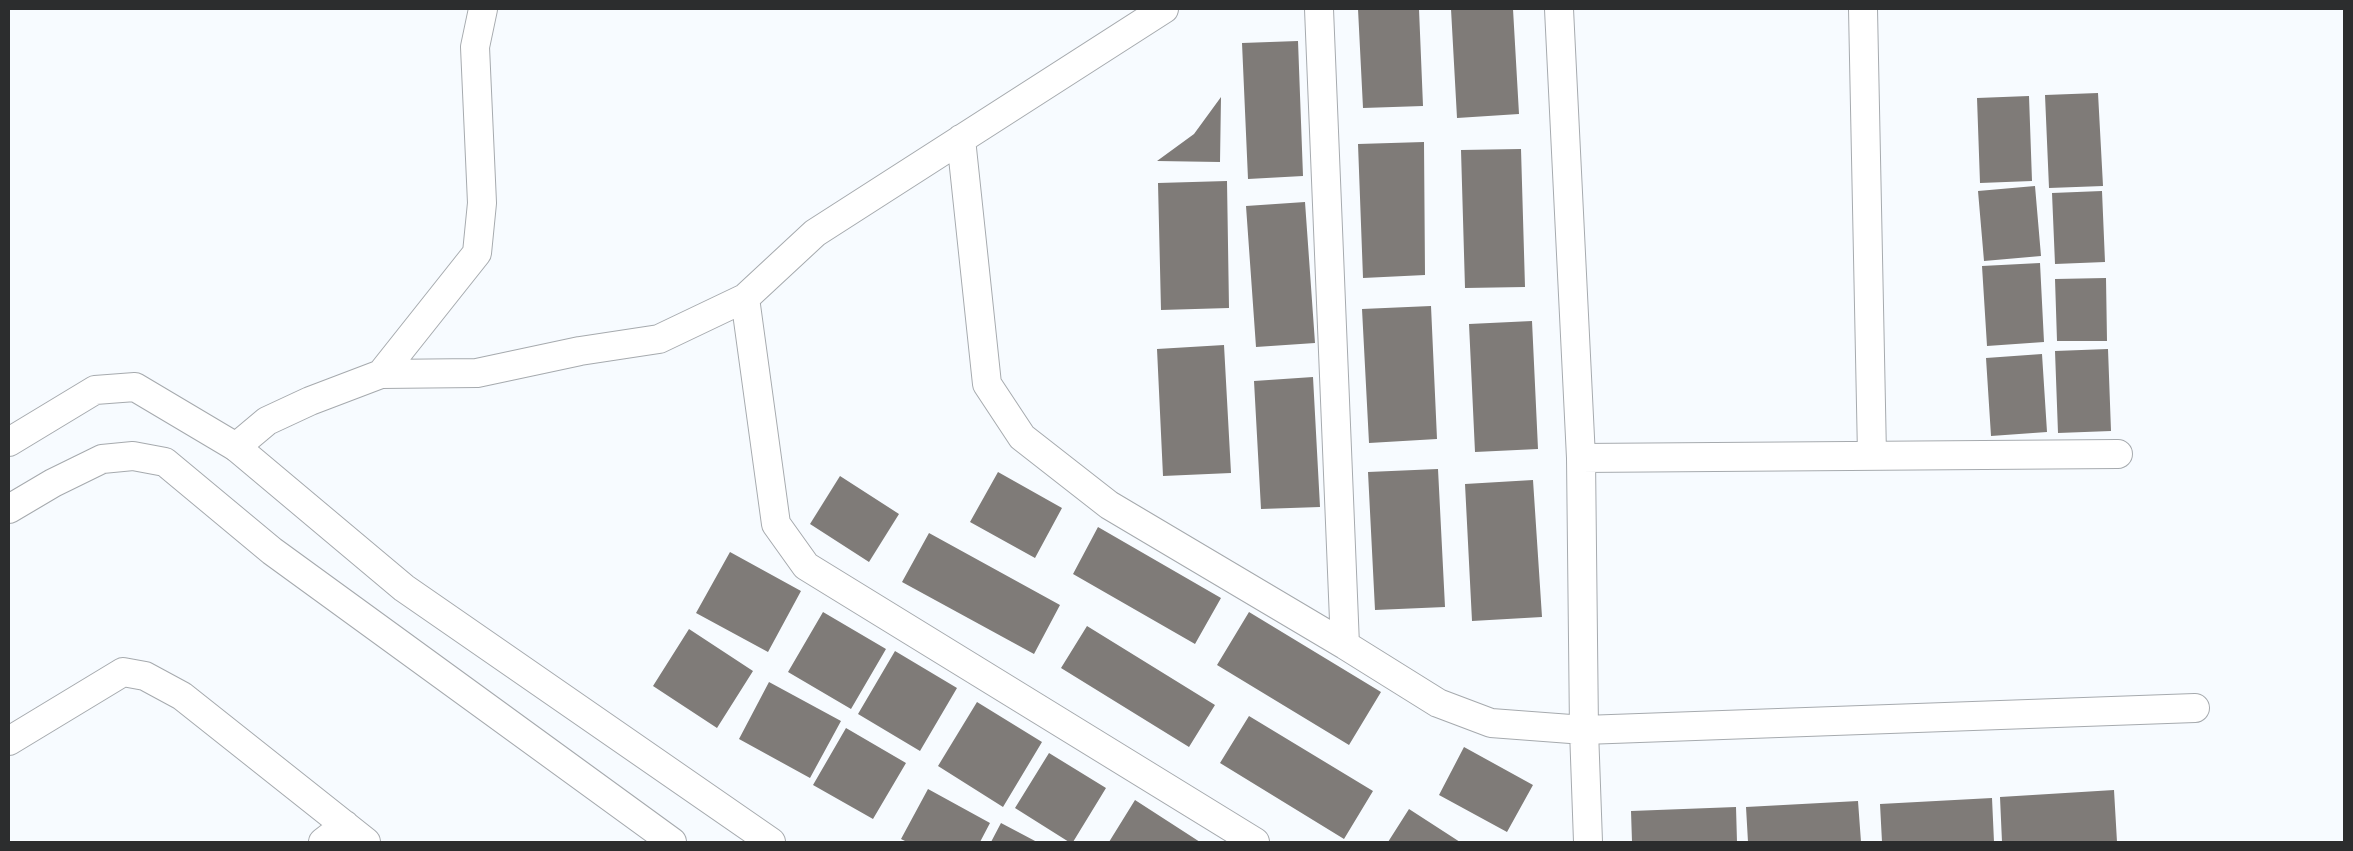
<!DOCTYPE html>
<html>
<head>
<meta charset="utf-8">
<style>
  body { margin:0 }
  #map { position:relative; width:2353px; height:851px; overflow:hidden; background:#f7fbff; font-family:Quicksand,sans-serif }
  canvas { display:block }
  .frame { position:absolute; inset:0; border:10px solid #2c2d2e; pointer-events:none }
</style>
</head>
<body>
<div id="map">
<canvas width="2353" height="851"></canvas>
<div class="frame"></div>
</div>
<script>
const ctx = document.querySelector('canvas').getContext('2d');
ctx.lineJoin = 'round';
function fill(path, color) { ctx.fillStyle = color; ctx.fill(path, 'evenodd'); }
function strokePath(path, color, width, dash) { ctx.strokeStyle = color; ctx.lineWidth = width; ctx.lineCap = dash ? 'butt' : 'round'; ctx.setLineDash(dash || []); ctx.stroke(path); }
const building = new Path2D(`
  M1358 9H1419L1423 106 1363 108Z
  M1451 9H1513L1519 114 1457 118Z
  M1298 41 1303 176 1248 179 1242 43Z
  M2098 93 2103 186 2049 188 2045 95Z
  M2029 96 2032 181 1980 183 1977 98Z
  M1221 97 1220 162 1157 161 1194 134Z
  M1424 142 1425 275 1363 278 1358 144Z
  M1521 149 1525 287 1465 288 1461 150Z
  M1227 181 1229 308 1161 310 1158 183Z
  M2035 186 2041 256 1984 261 1978 191Z
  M2102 191 2105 262 2055 264 2052 193Z
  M1305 202 1315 343 1256 347 1246 206Z
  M2040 263 2044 342 1987 346 1982 266Z
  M2106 278 2107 341H2057L2055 279Z
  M1431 306 1437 439 1369 443 1362 309Z
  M1532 321 1538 449 1475 452 1469 324Z
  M1224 345 1231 473 1163 476 1157 349Z
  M2108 349 2111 431 2058 433 2055 351Z
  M2042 354 2047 432 1991 436 1986 358Z
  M1313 377 1320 507 1261 509 1254 381Z
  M1438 469 1445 607 1375 610 1368 472Z
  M998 472 1062 508 1035 558 970 522Z
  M840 476 899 514 869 562 810 524Z
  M1533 480 1542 617 1472 621 1465 484Z
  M1098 527 1221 598 1195 644 1073 574Z
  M929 533 1060 605 1034 654 902 582Z
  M730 552 801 591 768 652 696 613Z
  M823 612 886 649 851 709 788 672Z
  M1249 612 1381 692 1349 745 1217 665Z
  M1087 626 1215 705 1189 747 1061 668Z
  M689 629 753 671 717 728 653 686Z
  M895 651 957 688 920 751 858 714Z
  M769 682 841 721 810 778 739 739Z
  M977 702 1042 742 1003 807 938 766Z
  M1249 716 1373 791 1344 839 1220 763Z
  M846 728 906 763 873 819 813 785Z
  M1464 747 1533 785 1507 832 1439 795Z
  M1049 753 1106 788 1073 842H1069L1015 808Z
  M928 789 990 823 980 842H907L901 839Z
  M2114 790 2117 842H2002L2000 797Z
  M1992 798 1994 842H1882L1880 804Z
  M1135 800 1200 842H1109Z
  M1858 801 1861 842H1748L1746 807Z
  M1736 807 1737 842H1632L1631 811Z
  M1409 809 1460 842H1388Z
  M1001 823 1037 842H991Z`);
const minor = new Path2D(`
  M1319 9 1345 645
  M1559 9 1581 458 1584 730 1588 842
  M1863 9 1872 455
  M961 139 987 384 1022 437 1109 505 1345 645 1438 703 1491 723 1584 730 2195 708
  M745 298 776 524 806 566 1255 842
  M381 374 477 373 580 351 659 339 745 298 815 233 1164 9
  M236 447 267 421 310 401 381 374 477 253 482 203 475 47 483 9
  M1581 458 2118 454
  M9 741 123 672 145 676 182 696 366 842
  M323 842 345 825`);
const tertiary = new Path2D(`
  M9 442 95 390 135 387 236 447 404 588 771 842
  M9 509 53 483 102 459 133 456 165 462 272 551 672 842`);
fill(building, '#7f7b78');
strokePath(minor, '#a6aaae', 30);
strokePath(tertiary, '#a6aaae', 30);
strokePath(minor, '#fff', 28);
strokePath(tertiary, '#fff', 28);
</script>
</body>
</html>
